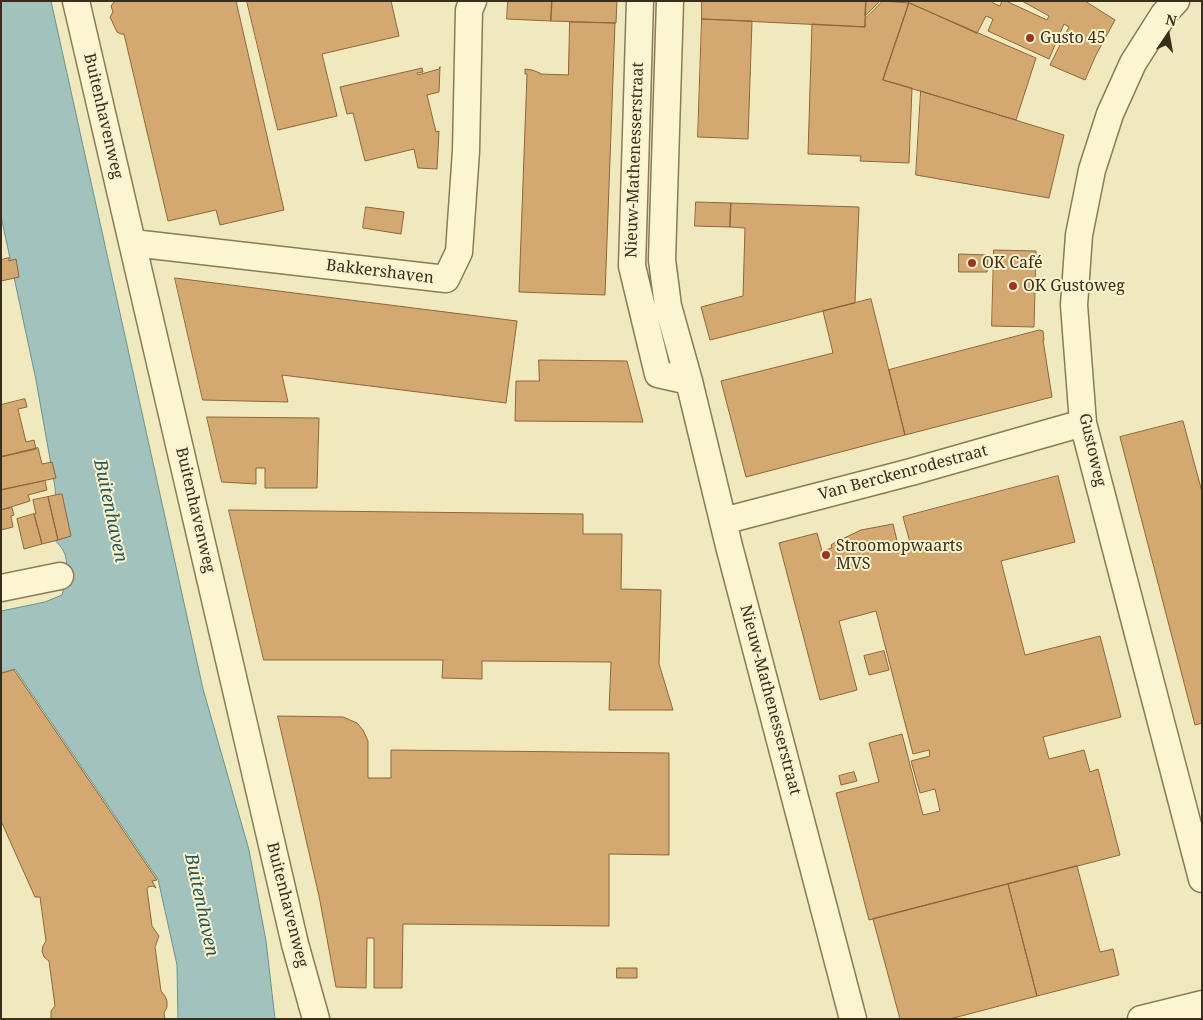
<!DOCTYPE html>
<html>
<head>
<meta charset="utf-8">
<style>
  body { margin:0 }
  #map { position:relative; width:1203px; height:1020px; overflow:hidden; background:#f1e9be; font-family:"Noto Serif",serif }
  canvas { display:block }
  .frame { position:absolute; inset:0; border:2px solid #392e1b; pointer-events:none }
  .north { position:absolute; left:1143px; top:10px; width:50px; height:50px; -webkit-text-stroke:4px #f8f2ce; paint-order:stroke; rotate:12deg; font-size:14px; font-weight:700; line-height:20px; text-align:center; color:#392e1b }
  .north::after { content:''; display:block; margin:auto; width:18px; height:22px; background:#392e1b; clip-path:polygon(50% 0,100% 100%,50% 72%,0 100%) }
</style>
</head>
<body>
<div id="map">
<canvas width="1203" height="1020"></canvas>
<div class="frame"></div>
<div class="north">N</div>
</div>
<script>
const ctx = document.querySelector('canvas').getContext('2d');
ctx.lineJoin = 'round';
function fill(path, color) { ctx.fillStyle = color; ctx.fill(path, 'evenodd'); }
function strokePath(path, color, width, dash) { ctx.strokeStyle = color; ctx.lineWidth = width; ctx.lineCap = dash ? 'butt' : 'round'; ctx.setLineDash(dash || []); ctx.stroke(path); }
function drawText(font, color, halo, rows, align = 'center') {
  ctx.font = font + ' "Noto Serif",serif'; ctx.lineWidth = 4; ctx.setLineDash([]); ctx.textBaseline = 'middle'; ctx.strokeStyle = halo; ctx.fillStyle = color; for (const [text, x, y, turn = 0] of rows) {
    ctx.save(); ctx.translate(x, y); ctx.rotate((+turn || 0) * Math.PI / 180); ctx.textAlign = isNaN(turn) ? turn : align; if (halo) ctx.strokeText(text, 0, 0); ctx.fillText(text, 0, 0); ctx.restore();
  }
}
const water = new Path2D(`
  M1 1H51L203 689 249 850 266 941 275 1019H178L177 965 158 879 15 669 1 673V611L45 602 62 595C66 582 70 562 63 550 61 546 57 543 55 540L58 533 55 487 36 380 1 216Z`);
const building = new Path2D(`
  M117 1H236L284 210 220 225 216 210 168 221 124 34H121L117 32 110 17 113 12 111 6 114 2Z
  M247 1H391L399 36 322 54 337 116 278 130Z
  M508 1H552L551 21 507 19Z
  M552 1H617L616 23 551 21Z
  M702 1H866L865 27 702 19Z
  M866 1H880L865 16Z
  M883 1 909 3 883 80 912 88 909 163 860 161 861 156 808 154 812 24 865 27V19Z
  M906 1H993V3L1000 6 1002 1H1006L1047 20 1049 16 1022 1H1085L1115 20 1096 55 1085 80 1050 65 1069 27 1064 24 1049 59 988 31 993 19 986 16 977 33Z
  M909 3 1036 58 1016 120 883 80Z
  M702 19 752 21 748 139 698 137Z
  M570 22 615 23 605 295 519 292 527 74H525V69L532 70 540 73V74L568 75Z
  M440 67 439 92 427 95 436 132 439 131 437 169 418 168 414 149 365 161 353 113 347 114 340 87 422 68 423 72 417 73 418 75 439 69Z
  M921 91 1064 135 1049 198 916 175Z
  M696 202 731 203 730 227 695 226Z
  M731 203 859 207 855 303 710 340 701 307 743 296 745 228 730 227Z
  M366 207 404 212 401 234 363 228Z
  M994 250 1036 251 1034 327 992 326Z
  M959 254 988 255 987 272H959Z
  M9 258V261L16 259 19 277 1 281V260Z
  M175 278 517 321 506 403 282 375 288 402 203 400Z
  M871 299 905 435 746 477 721 381 833 353 823 311Z
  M1040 330 1043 331 1044 340H1043L1052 397 905 435 889 370Z
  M539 360 627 361 643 422 515 421 516 381H539Z
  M25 399 27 407 18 409 26 442 34 440 36 449 1 457V405Z
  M207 417 319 418 317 488H265V468H256V484L222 482Z
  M1183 421 1202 492V723L1195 725 1120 437Z
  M38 448 42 464 52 462 56 478 1 490V457Z
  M1058 476 1075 542 1001 561 1025 655 1100 636 1121 717 1043 737 1049 759 1084 750 1090 772 1098 769 1120 855 869 920 836 793 879 782 869 743 902 734 923 815 940 811 935 789 920 793 911 761 930 756 929 750 913 754 876 611 839 621 857 690 820 700 779 543 817 533 822 551 832 548 831 545 834 543 861 530 893 524 899 549 911 546 903 517Z
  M45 481 47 490 28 495 30 501 1 510V490Z
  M60 494H62L71 536 58 540 48 497Z
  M48 497 58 540 42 544 34 514H36L33 500Z
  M12 508 14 515 11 516 13 527 1 530V510Z
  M229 510 583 514V534H622L621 589 661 590 659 664 673 710H609L611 662 482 661V679L442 678 443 660H264Z
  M34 514 42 544 24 549 17 519Z
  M884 651 889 670 869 675 864 656Z
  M14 670 157 880 152 881 156 888 153 886 148 887 147 889 152 926 159 936 155 947 161 991 165 996 167 1001V1007L164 1013 165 1019H51V1011L55 1006 49 961 44 957 42 951 43 946 46 941 40 897H35L1 821V674Z
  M278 716 343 717 357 723 363 730 368 741V778H391V750L669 753V855L609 854V926L403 924 402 988H374V938H367L366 988 336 987 319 896Z
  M854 772 857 781 841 785 839 776Z
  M1077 866 1100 952 1113 949 1119 975 1037 996 1008 884Z
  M1008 884 1037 996 950 1019H900L873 919Z
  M617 968H637V978H617Z`);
const minor = new Path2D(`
  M76 1 295 944 316 1019
  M640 1 632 266 658 374 689 381
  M670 1 662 260 668 306 689 381 729 546 853 1019
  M1176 1 1164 14 1133 63 1110 114 1092 170 1079 235 1074 305 1083 423 1202 879
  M133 243 446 279 459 252 466 151 469 10 473 1
  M723 521 911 472 1083 423
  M1 588 60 576
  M1141 1019 1202 1004`);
const markers = [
  [1030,38,5,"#9f3221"],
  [972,263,5,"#9f3221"],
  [1013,286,5,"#9f3221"],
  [826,555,5,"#9f3221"]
];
const poiNames = [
  ["Gusto 45",1040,38],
  ["OK Café",982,263],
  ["OK Gustoweg",1023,286],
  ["Stroomopwaarts",836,546],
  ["MVS",836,564]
];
const streetNames = [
  ["Buitenhavenweg",103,116,77],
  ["Nieuw-Mathenesserstraat",635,160,-88],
  ["Bakkershaven",380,272,7],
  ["Gustoweg",1092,450,77],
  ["Van Berckenrodestraat",903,473,-15],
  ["Buitenhavenweg",195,510,77],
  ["Nieuw-Mathenesserstraat",770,700,75],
  ["Buitenhavenweg",287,905,76]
];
const waterNames = [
  ["Buitenhaven",110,511,78],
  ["Buitenhaven",201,905,78]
];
fill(water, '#a2c2be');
strokePath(water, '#69918d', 1);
fill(building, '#d3a871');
strokePath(building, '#8c6639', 1);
strokePath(minor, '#8b7a55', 29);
strokePath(minor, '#fbf5d2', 26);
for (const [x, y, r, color] of markers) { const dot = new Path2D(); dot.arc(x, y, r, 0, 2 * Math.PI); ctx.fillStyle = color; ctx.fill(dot); strokePath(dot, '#f8f2ce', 2); }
drawText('16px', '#392e1b', '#f8f2ce', poiNames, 'left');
drawText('16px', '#392e1b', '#f8f2ce', streetNames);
drawText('italic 18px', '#29565a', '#f8f2ce', waterNames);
</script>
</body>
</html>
